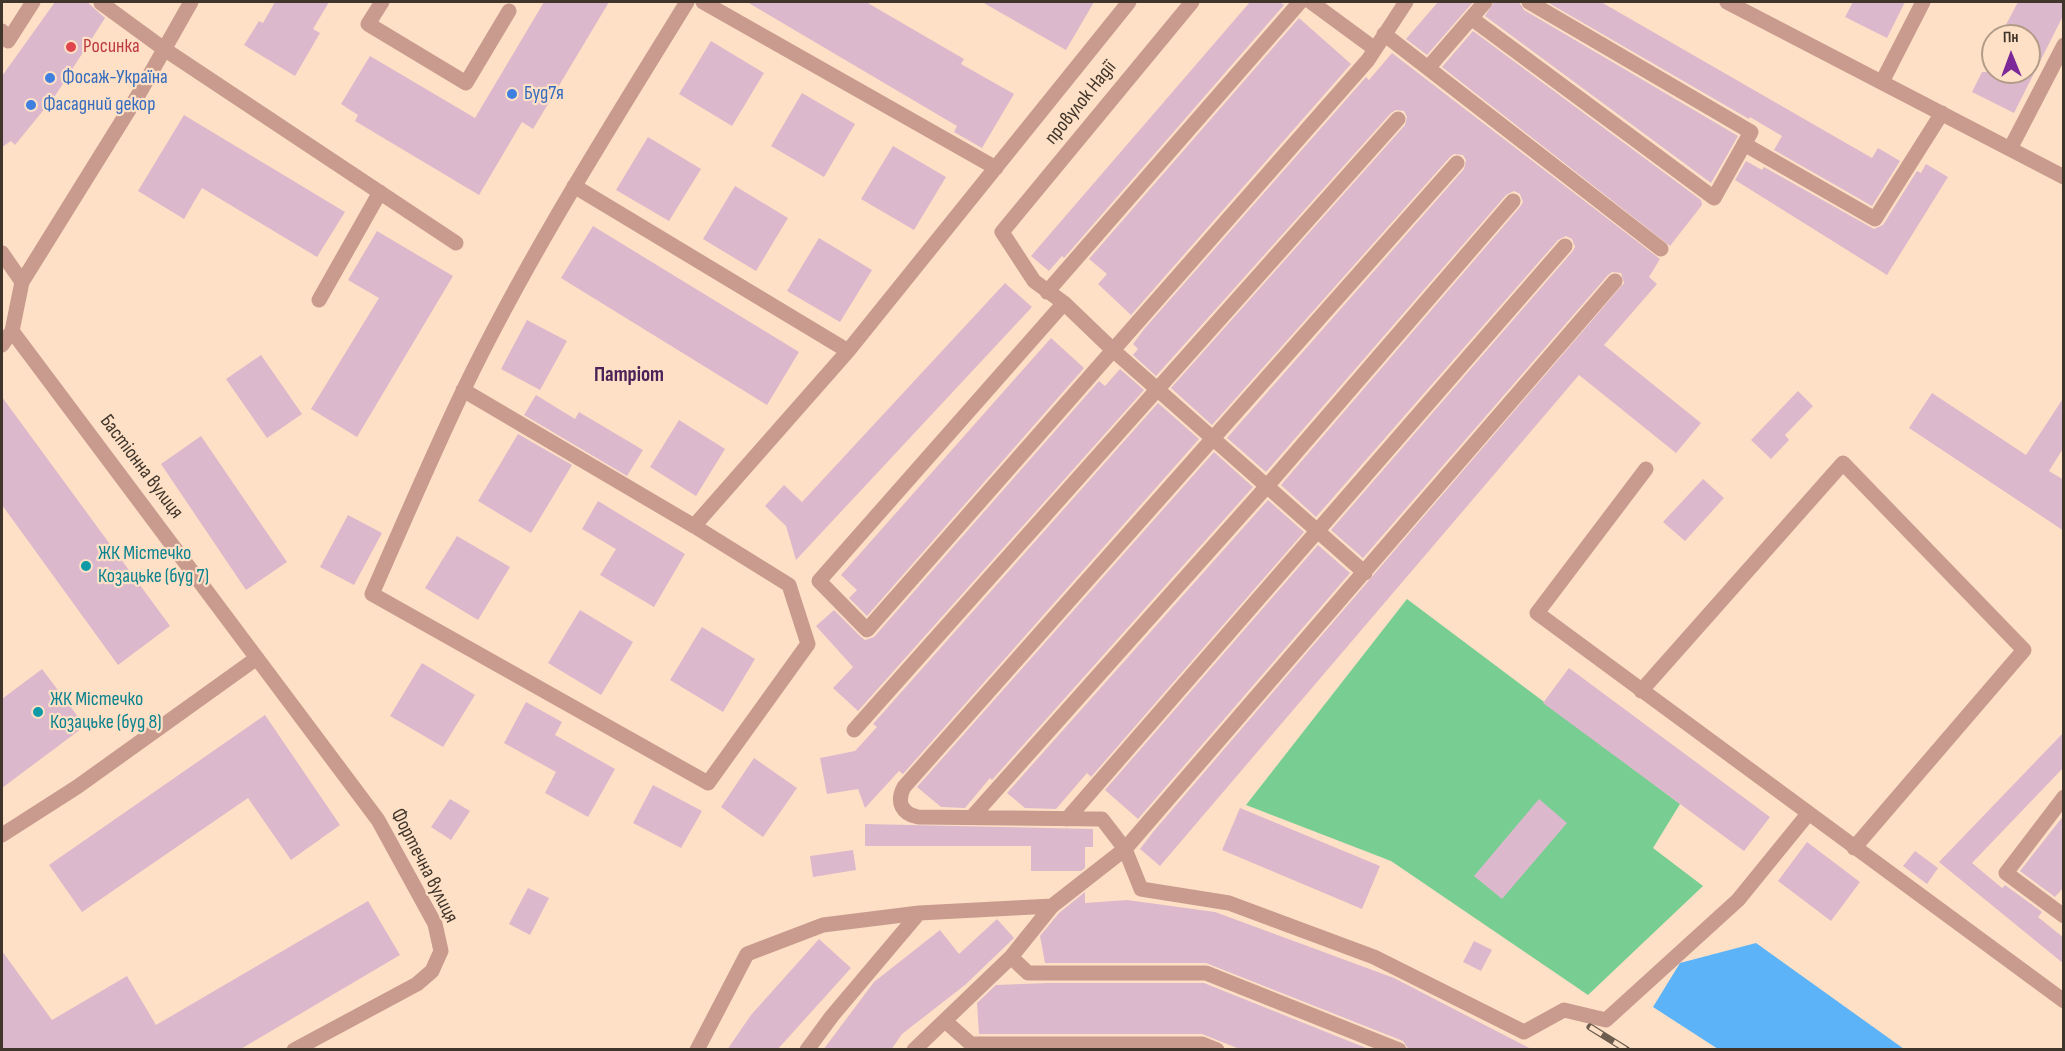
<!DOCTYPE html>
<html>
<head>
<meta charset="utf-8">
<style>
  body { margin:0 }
  #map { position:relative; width:2065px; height:1051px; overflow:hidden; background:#fee0c6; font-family:"Sofia Sans Condensed",sans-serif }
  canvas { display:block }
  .frame { position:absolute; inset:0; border:3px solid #40352b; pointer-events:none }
  .north { position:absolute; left:1981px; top:24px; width:60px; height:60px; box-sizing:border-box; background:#fee0c6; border:2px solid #b29c88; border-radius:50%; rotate:359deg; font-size:16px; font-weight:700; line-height:24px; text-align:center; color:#40352b }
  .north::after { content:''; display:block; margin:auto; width:21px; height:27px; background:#7c2898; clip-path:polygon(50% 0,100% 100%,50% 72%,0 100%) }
</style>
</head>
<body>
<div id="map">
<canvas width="2065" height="1051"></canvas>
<div class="frame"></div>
<div class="north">Пн</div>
</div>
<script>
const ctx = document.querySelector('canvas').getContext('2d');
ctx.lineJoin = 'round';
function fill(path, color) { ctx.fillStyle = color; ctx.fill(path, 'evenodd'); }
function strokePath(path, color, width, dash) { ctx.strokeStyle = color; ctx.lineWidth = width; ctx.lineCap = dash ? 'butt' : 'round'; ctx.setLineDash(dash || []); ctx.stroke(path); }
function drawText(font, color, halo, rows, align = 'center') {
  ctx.font = font + ' "Sofia Sans Condensed",sans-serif'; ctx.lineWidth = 4.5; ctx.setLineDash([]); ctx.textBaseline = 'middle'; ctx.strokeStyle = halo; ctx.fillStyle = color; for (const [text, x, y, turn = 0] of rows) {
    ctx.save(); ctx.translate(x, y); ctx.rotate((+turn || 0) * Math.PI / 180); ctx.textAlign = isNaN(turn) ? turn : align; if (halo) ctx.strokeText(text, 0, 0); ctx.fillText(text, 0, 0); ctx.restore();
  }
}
const green = new Path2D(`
  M1407 599 1680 804 1653 848 1703 886 1588 995 1391 861 1246 805Z`);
const water = new Path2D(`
  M1756 943 1904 1049H1718L1653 1007 1680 963Z`);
const building = new Path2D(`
  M55 2H87L105 18 55 96 15 145 11 141 2 147V76Z
  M275 2H329L313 29 320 33 295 76 244 45 259 21 263 23Z
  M544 2H609L533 129 522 122 479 195 355 121 358 115 341 104 370 56 475 118Z
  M747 2H866L964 59 961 64 1014 94 982 148 954 132 957 126Z
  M982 2H1094L1066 50Z
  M1250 2H1280L1284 5 1064 258 1062 256 1049 271 1031 256Z
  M1438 2H1473L1427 55 1406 39Z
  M1494 2H1519L1524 10 1738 136 1711 183 1485 16Z
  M1547 2H1601L1872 158 1878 148 1900 161 1872 206 1774 150 1782 136 1750 117 1749 119Z
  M1853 2H1905L1887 38 1845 17Z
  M2018 2H2064V14L2014 113 1972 92 1982 72H2029V36H2000Z
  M1299 18 1351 64 1131 315 1098 284 1107 274 1089 259Z
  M1473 31 1701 200 1702 205 1670 246 1442 67Z
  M711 41 764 73 732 126 679 94Z
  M1392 53 1660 259 1649 277 1657 284 1604 345 1701 423 1676 453 1579 375 1160 866 1140 849 1153 832 1624 283 1621 273 1612 272 1608 275 1363 558 1331 530 1572 252 1575 247 1572 239 1566 236 1558 240 1316 517 1281 485 1520 207 1523 202 1520 194 1514 191 1506 195 1266 472 1227 438 1464 169 1466 160 1463 155 1454 154 1450 157 1212 425 1171 388 1405 125 1407 117 1404 111 1396 110 1391 113 1156 376 1133 355 1138 349 1133 344 1145 328 1366 77 1369 80Z
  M802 93 855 124 824 177 771 146Z
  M184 115 345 212 317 257 202 188 184 219 138 191Z
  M648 137 701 169 669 221 616 190Z
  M893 146 946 177 914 230 861 199Z
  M1746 161 1762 170 1764 167 1874 229 1883 225 1917 171 1921 173 1926 164 1948 177 1887 275 1735 180Z
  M735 186 788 218 756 271 703 239Z
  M593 226 799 352 767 405 561 278Z
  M377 231 453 276 357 437 311 409 379 298 348 280Z
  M819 238 872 270 840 322 787 291Z
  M1005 283 1032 307 796 560 786 526 765 506 784 485 802 502Z
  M527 320 567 341 540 390 501 369Z
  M1051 338 1084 368 867 616 849 598 857 590 841 575Z
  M261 355 302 414 267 438 226 379Z
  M1120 369 1144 390 858 711 833 688 853 667 816 626 834 610 861 637 865 640 874 637 1099 381 1105 386Z
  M1798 391 1813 406 1785 435 1789 440 1771 459 1751 440Z
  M1932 393 2026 455 2064 397V447L2049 471 2064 480V531L1909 428Z
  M536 395 575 419 579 412 643 450 627 476 524 415Z
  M2 397 170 626 118 665 2 505Z
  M1158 403 1199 439 903 774 899 771 865 808 858 789 827 794 820 758 855 751 877 727 873 724Z
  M679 420 725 449 696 496 650 467Z
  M518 434 572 465 531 533 478 501Z
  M201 436 287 562 246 590 161 464Z
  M1214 452 1253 487 992 780 990 778 965 808 941 807 917 787Z
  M1703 479 1724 498 1685 541 1663 522Z
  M1268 500 1304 532 1091 777 1087 773 1056 809 1025 808 1007 793Z
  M598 501 685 554 654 607 600 575 616 549 582 529Z
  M348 515 382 533 354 585 320 567Z
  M457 536 510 567 478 620 425 588Z
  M1318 545 1350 573 1138 819 1105 790Z
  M580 610 633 642 601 695 548 663Z
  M702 627 755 659 723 712 670 680Z
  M422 663 475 695 443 747 390 716Z
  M1569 668 1770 817 1744 851 1543 703Z
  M42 669 85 726 2 788V699Z
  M526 702 562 722 555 735 615 769 588 817 545 793 556 772 504 743Z
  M265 715 340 825 291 860 248 798 82 912 49 865Z
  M2064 732V767L1972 863 2002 888 2005 885 2042 912 2038 917 2064 938V964L1939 862Z
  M754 758 797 788 763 837 721 807Z
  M653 785 702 811 681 848 633 823Z
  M450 799 470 811 451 840 431 827Z
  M1539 799 1567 823 1502 899 1474 876Z
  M1240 808 1380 866 1362 909 1222 850Z
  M2064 815V887L2055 897 2020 871Z
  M865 824 1093 829V847H1085V868L1081 871H1031V846H865Z
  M1807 842 1860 882 1831 921 1778 881Z
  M853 850 856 870 813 877 810 856Z
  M1915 851 1938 868 1927 884 1903 866Z
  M528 888 549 898 530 935 509 924Z
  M1085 892V903L1127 900 1215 912 1394 978 1533 1050H1409L1403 1041 1206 963H1045L1040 936 1059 913Z
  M368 901 400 955 239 1050H2V951L52 1020 127 976 156 1025Z
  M997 919 1014 938 965 985 902 1034 891 1050H823L874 982 940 930 959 954Z
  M819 939 851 968 777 1050H727L751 1015Z
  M1474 941 1492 950 1481 971 1463 962Z
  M1048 983H1204L1371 1050H1242L1202 1034H979L977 1003 996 985Z`);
const lane = new Path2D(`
  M382 2 368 24 466 83 509 11
  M703 2 996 168
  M1192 2 1002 232 1034 281 1064 303 1114 351 1365 573
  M1311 2 1375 49
  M1727 2 2064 177
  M101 3 164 49 456 243
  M1471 18 1714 198 1751 132 1529 2
  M2 31 8 41 33 2
  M1384 34 1661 249
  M1428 68 1485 2
  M1882 82 1923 2
  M1744 144 1875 219 1942 113
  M2010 149 2064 45
  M1457 163 904 787C896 802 902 814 918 817L1102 819 1125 849 1141 889 1229 903 1374 957 1524 1032 1564 1010 1606 1020 1738 900 1808 814
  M574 186 848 351
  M1047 292 1300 2
  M319 300 380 192
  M1064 303 819 581 867 630 1368 60 1406 2
  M463 390 694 526 789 585 808 644 708 783 372 594C402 526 431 458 463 391 528 256 609 129 687 2
  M1646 469 1537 613 2064 1001
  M694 526 848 351 1129 2
  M1641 691 1843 463 2024 650 1854 848
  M854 730 1398 119
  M2064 797 2006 873 2064 916
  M972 817 1268 485 1513 201
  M1067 819 1565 246
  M1011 957 1028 973H1206L1399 1050
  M945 1021 971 1044H1202L1217 1050
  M697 1050 747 954 823 925 919 913 1052 906
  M807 1050 832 1016 919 913
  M914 1050 1011 957 1052 906 1125 849 1615 281`);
const street = new Path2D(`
  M2 253 22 282 140 92 191 2
  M12 331 378 820 435 924 441 951 432 971 417 984 294 1050
  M2 345 12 331 22 282
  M2 835 77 787 257 658`);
const rail = new Path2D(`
  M1590 1027 1627 1050`);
const markers = [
  [71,47,6,"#e0444e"],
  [50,78,6,"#3f7fe0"],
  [512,94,6,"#3f7fe0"],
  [31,105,6,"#3f7fe0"],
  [86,566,6,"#0f9aa8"],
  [38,712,6,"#0f9aa8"]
];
const healthNames = [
  ["Росинка",83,47]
];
const shopNames = [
  ["Фосаж-Україна",62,78],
  ["Буд7я",524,94],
  ["Фасадний декор",43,105]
];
const streetNames = [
  ["провулок Надії",1081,103,-51],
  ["Бастіонна вулиця",141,467,53],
  ["Фортечна вулиця",424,866,63]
];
const cultureNames = [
  ["ЖК Містечко",98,554],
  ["Козацьке (буд 7)",98,577],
  ["ЖК Містечко",50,700],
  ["Козацьке (буд 8)",50,723]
];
const neighbourhoodNames = [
  ["Патріот",629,376]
];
fill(green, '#78ce92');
fill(water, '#5cb3f7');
fill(building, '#dbb8cc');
strokePath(lane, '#c99b8e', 15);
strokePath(street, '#c99b8e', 15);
strokePath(rail, '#6c5d4f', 7);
strokePath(rail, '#fee0c6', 4.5, [14]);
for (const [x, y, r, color] of markers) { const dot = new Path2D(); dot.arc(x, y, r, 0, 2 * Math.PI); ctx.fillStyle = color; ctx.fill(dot); strokePath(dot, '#fee0c6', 2); }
drawText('20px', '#be3a42', '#fee0c6', healthNames, 'left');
drawText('20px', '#366cbe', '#fee0c6', shopNames, 'left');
drawText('20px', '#40352b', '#fee0c6', streetNames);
drawText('20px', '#0d838f', '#fee0c6', cultureNames, 'left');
drawText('bold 21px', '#492258', '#fee0c6', neighbourhoodNames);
</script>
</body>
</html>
